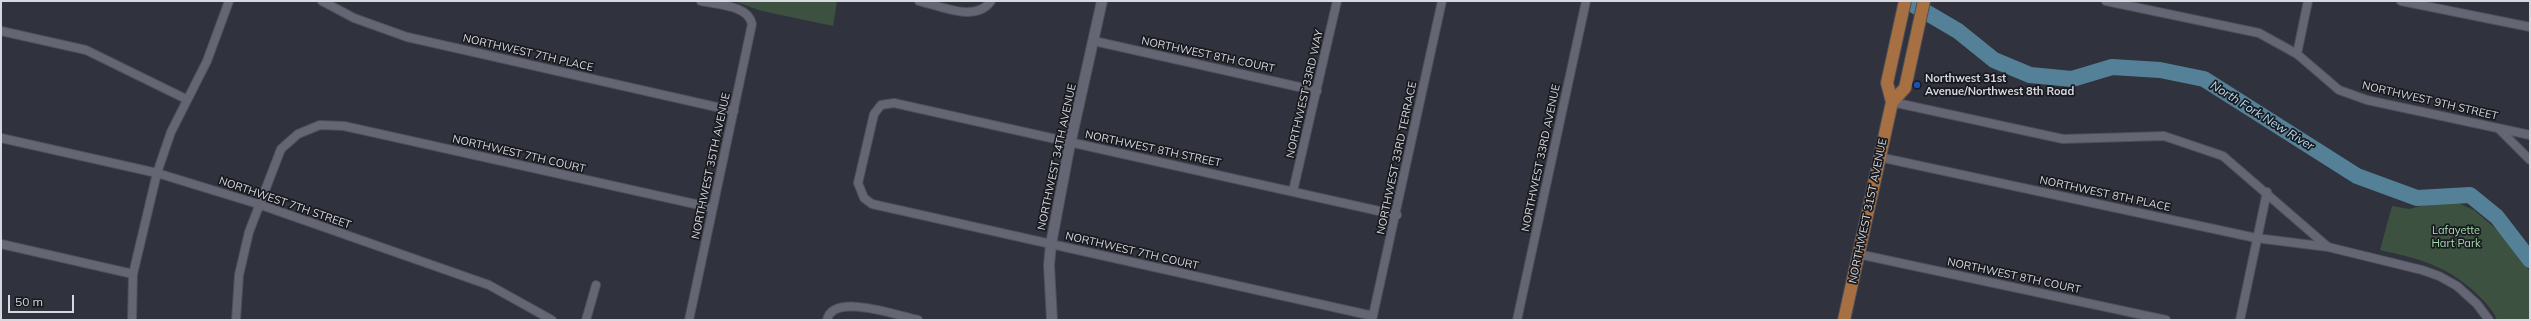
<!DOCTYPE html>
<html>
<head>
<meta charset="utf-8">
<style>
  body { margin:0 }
  #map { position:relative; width:2531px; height:321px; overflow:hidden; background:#30323d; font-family:Mulish,sans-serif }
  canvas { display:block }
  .frame { position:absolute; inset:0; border:2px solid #d7d8e0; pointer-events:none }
  .scale { position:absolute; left:8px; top:295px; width:66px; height:18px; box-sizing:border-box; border:2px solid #d7d8e0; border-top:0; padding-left:5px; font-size:12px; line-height:14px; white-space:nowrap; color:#d7d8e0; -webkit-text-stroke:3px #191a1f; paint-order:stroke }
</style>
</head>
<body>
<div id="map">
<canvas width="2531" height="321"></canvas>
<div class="frame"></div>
<div class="scale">50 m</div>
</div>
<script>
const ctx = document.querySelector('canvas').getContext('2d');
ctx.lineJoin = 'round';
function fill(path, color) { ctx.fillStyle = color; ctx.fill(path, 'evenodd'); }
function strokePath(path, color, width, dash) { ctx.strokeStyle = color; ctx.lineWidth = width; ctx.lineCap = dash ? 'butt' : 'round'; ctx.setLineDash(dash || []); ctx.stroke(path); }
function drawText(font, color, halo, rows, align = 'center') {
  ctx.font = font + ' Mulish,sans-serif'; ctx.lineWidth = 3.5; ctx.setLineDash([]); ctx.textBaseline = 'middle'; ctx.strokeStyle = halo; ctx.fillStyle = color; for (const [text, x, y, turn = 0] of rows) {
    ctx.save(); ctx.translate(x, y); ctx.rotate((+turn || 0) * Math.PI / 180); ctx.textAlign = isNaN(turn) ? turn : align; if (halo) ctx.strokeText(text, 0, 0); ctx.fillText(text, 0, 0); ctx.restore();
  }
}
const green = new Path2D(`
  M733 1H837L833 26 762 11Z
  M2433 203H2458L2474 210 2503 235 2530 271V320H2497C2493 310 2486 303 2479 296 2449 266 2420 259 2380 250L2392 206 2409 209Z`);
const river = new Path2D(`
  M1907 1 1958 31 1994 60 2030 75 2072 79 2112 67 2160 70 2204 79 2357 176 2417 198 2470 195 2497 217 2530 260`);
const minor = new Path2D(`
  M322 1 354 18 407 37 734 111
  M919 1C941 6 976 23 991 1
  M2106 1 2259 33 2297 54 2339 90 2367 100 2530 135
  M2401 1 2530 27
  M1 31 86 50 186 99
  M1094 41 1317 91
  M2297 54 2308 1
  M1892 102 2063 139 2164 136 2223 156 2328 247 2422 270 2439 276 2457 286 2477 304 2489 320
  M2498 128 2530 160
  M1 138 157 173 258 204 489 285 552 320
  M1879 157 2256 238 2328 247
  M1293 191 1337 1
  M1 244 133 274
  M1858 254 2166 320
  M1373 316 872 204 864 198 858 183 874 114 881 105 894 103 1397 215
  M132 320 133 274 157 173 171 132 207 61 229 1
  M236 320 239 275 249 232 281 149 298 134 320 125 344 126 713 208
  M586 320 596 285
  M689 320 752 24C748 5 718 5 701 1
  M827 320C833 292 899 316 918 320
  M1372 320 1442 1
  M1517 320 1586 1
  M2240 320 2267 192`);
const tertiary = new Path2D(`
  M1052 320 1049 265 1051 244 1069 149 1102 1`);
const primary = new Path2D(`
  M1892 102 1887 83 1905 1
  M1844 320 1892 102 1905 88 1924 1`);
const markers = [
  [1917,85,4,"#1a4fb4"]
];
const streetNames = [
  ["NORTHWEST 7TH PLACE",528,53,13],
  ["NORTHWEST 8TH COURT",1208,55,12],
  ["NORTHWEST 33RD WAY",1305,94,-77],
  ["NORTHWEST 9TH STREET",2430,101,13],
  ["NORTHWEST 8TH STREET",1153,149,12],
  ["NORTHWEST 7TH COURT",519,154,13],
  ["NORTHWEST 34TH AVENUE",1057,157,-78],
  ["NORTHWEST 33RD TERRACE",1397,158,-78],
  ["NORTHWEST 33RD AVENUE",1541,158,-78],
  ["NORTHWEST 35TH AVENUE",711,166,-78],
  ["NORTHWEST 8TH PLACE",2105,194,12],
  ["NORTHWEST 7TH STREET",285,203,19],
  ["NORTHWEST 31ST AVENUE",1868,211,-78],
  ["NORTHWEST 7TH COURT",1132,251,13],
  ["NORTHWEST 8TH COURT",2014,276,12]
];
const poiNames = [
  ["Northwest 31st",1925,79],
  ["Avenue/Northwest 8th Road",1925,92]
];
const parkNames = [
  ["Lafayette",2456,231],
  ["Hart Park",2456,244]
];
const waterNames = [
  ["North Fork New River",2262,116,32]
];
fill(green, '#3c5140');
strokePath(river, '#558198', 16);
strokePath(minor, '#4d4f59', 10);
strokePath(tertiary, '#4d4f59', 12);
strokePath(primary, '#4d4f59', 14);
strokePath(minor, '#646673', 8);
strokePath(tertiary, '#646673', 10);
strokePath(primary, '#a77043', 12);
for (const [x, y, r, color] of markers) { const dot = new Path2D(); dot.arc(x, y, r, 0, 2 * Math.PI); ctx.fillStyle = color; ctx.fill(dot); strokePath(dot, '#191a1f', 1.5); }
drawText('11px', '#d7d8e0', '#191a1f', streetNames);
drawText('bold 11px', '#d7d8e0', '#191a1f', poiNames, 'left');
drawText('11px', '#a2deae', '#191a1f', parkNames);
drawText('italic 12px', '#b5dff6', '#191a1f', waterNames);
</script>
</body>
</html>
